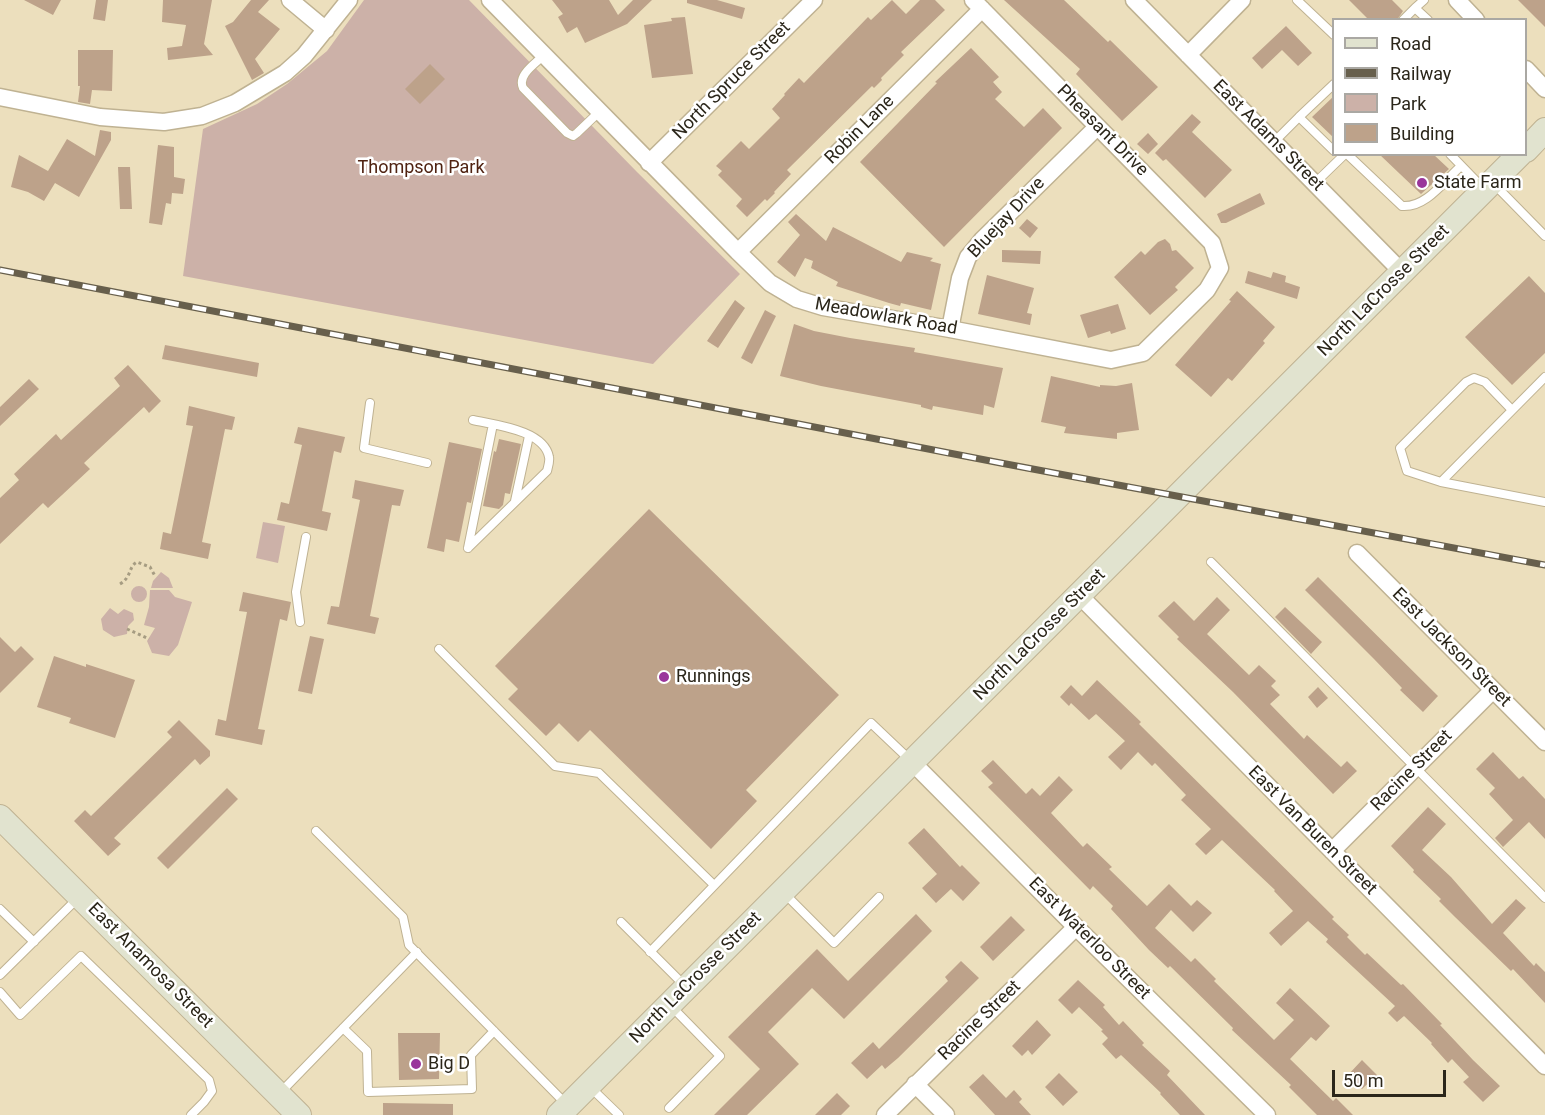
<!DOCTYPE html>
<html>
<head>
<meta charset="utf-8">
<style>
  body { margin:0 }
  #map { position:relative; width:1545px; height:1115px; overflow:hidden; background:#ecdfbd; font-family:Roboto,sans-serif }
  canvas { display:block }
  .legend { position:absolute; left:1332px; top:18px; width:195px; height:138px; box-sizing:border-box; background:#fff; border:2px solid #aaa8a3; margin:0; padding:8px 10px; list-style:none; font-size:18px; color:#2b261a }
  .legend li { display:flex; align-items:center; gap:12px; height:30px }
  .legend b { width:30px; border:2px solid #aaa8a3 }
  .scale { position:absolute; left:1332px; top:1070px; width:114px; height:27px; box-sizing:border-box; border:3px solid #2b261a; border-top:0; padding-left:8px; font-size:18px; line-height:21px; white-space:nowrap; color:#2b261a; -webkit-text-stroke:4px #fff; paint-order:stroke }
</style>
</head>
<body>
<div id="map">
<canvas width="1545" height="1115"></canvas>
<ul class="legend">
<li><b style="height:8px;background:#e1e3cf"></b>Road</li>
<li><b style="height:8px;background:#675f4c"></b>Railway</li>
<li><b style="height:16px;background:#ccb1a8"></b>Park</li>
<li><b style="height:16px;background:#bda28a"></b>Building</li>
</ul>
<div class="scale">50 m</div>
</div>
<script>
const ctx = document.querySelector('canvas').getContext('2d');
ctx.lineJoin = 'round';
function fill(path, color) { ctx.fillStyle = color; ctx.fill(path, 'evenodd'); }
function strokePath(path, color, width, dash) { ctx.strokeStyle = color; ctx.lineWidth = width; ctx.lineCap = dash ? 'butt' : 'round'; ctx.setLineDash(dash || []); ctx.stroke(path); }
function drawText(font, color, halo, rows, align = 'center') {
  ctx.font = font + ' Roboto,sans-serif'; ctx.lineWidth = 5; ctx.setLineDash([]); ctx.textBaseline = 'middle'; ctx.strokeStyle = halo; ctx.fillStyle = color; for (const [text, x, y, turn = 0] of rows) {
    ctx.save(); ctx.translate(x, y); ctx.rotate((+turn || 0) * Math.PI / 180); ctx.textAlign = isNaN(turn) ? turn : align; if (halo) ctx.strokeText(text, 0, 0); ctx.fillText(text, 0, 0); ctx.restore();
  }
}
const green = new Path2D(`
  M364 0H469L637 172 740 274 653 364 183 276 203 129 257 104 287 84 327 51Z
  M263 522 285 526 278 563 256 558Z
  M161 572 169 578 173 588H151L153 581Z
  M131 594a8 8 0 1 1 16 0a8 8 0 1 1-16 0Z
  M150 590H169L175 597 192 602 178 645 169 656 152 653 147 641 155 628 144 625 149 607Z
  M110 608 118 614 124 609 133 613 134 620 128 626 127 634 114 637 103 630 101 619Z`);
const building = new Path2D(`
  M24 0H61L53 15Z
  M96 0H108L105 21 93 19Z
  M163 0H212L204 44 213 55 168 60 167 48 182 46 186 25 162 22Z
  M251 0H269L258 12 280 29 255 59 264 73 252 80 225 26 233 22Z
  M552 0H609L618 15 633 0H652L627 24 585 43 577 27 567 33 558 17 563 14Z
  M687 0H717L745 8 742 19 687 3Z
  M892 0 906 14 920 0H935L945 10 901 52 904 55 881 78 882 80 874 88 872 86 787 170 791 174 774 192 775 193 767 201 765 199 747 217 736 206 742 199 718 175 722 171 716 166 741 141 749 149 780 118 772 109 785 95 784 94 799 78 804 83 868 17 871 20Z
  M1004 0H1064L1108 42 1110 40 1158 87 1122 121 1076 74 1080 69Z
  M1349 0H1392L1403 11 1397 20H1369Z
  M1518 0H1545V27Z
  M685 17 693 74 652 78 644 25 672 21 671 18Z
  M1286 26 1312 53 1298 66 1282 50 1262 69 1252 58Z
  M971 48 999 77 993 82 1002 92 995 99 1024 127 1043 108 1062 128 944 247 860 162 937 83 935 82Z
  M78 50H113L112 91 92 90 90 104 78 102 80 86H78Z
  M430 64 445 79 420 104 405 89Z
  M1334 96V138L1312 117Z
  M1192 114 1201 122 1192 132 1232 170 1205 198 1166 159 1163 161 1155 153Z
  M100 130 111 132V140L79 197 55 183 44 201 28 192 11 187 19 155 48 171 67 139 95 156Z
  M1148 133 1158 144 1148 154 1137 144Z
  M158 145 174 147V177L185 179 183 194 172 193 171 204 166 203 162 225 149 223Z
  M1379 154H1433L1449 169 1421 194Z
  M118 167H130L132 209H120Z
  M1260 193 1265 204 1226 223H1221L1217 214Z
  M796 214 826 241 833 227 901 262 907 252 933 258 930 261 941 264 931 310 901 303 900 306 889 303 836 286 838 282 811 268 813 261 805 258 795 277 777 262 800 235 788 222Z
  M1027 219 1038 228 1030 238 1019 228Z
  M1165 239 1170 244 1172 251 1176 250 1194 268 1175 287 1178 290 1150 315 1114 277 1141 251 1145 255 1158 242Z
  M1002 250 1041 251 1040 264 1002 262Z
  M1248 271 1271 278 1273 272 1286 276 1285 282 1300 287 1297 299 1245 283Z
  M987 275 1034 288 1027 313 1032 314 1030 325 978 314Z
  M1529 276 1545 293V353L1512 385 1465 337Z
  M1237 291 1275 327 1263 341 1265 343 1232 381 1228 378 1211 397 1175 365 1231 301 1229 300Z
  M735 300 745 308 718 348 707 341Z
  M1118 304 1126 329 1111 334 1110 331 1088 338 1080 315Z
  M765 310 776 316 752 364 741 358Z
  M794 324 814 331 850 338 915 348 914 352 1003 368 994 408 984 405 983 415 933 406 932 410 921 407V405L821 386 780 376Z
  M165 345 259 363 257 377 162 359Z
  M128 365 161 401 149 413 144 407 84 463 90 469 48 508 43 503 0 544V498L19 480 14 474 56 434 61 440 120 386 114 378Z
  M1051 376 1100 387V385L1116 386 1132 383 1139 430 1117 433V439L1064 433 1066 427 1041 422Z
  M29 379 39 389 0 426V407Z
  M189 406 235 417 232 430 225 429 202 542 211 544 208 559 160 549 163 532 171 534 193 426 186 425Z
  M298 427 345 437 341 453 334 451 322 511 331 513 327 531 277 520 281 502 289 504 302 445 294 443Z
  M499 439 521 444 510 494 505 493 503 505 499 509 483 506 494 451 496 452Z
  M449 442 482 449 471 503 467 502 459 542 446 539 444 552 427 548Z
  M355 480 404 490 400 506 392 505 370 616 379 618 375 634 327 624 331 606 339 607 360 500 352 498Z
  M649 509 839 695 746 790 757 801 711 849 590 730 578 742 559 723 546 736 508 699 518 689 495 666Z
  M1318 577 1438 696 1423 712 1400 690 1402 688 1374 659 1305 590Z
  M243 592 291 602 287 621 280 619 258 729 265 730 262 745 215 735 218 719 226 721 247 612 239 611Z
  M1217 597 1230 610 1207 634 1249 675 1259 665 1276 681 1271 686 1280 695 1270 704 1304 739 1307 735 1341 767 1347 761 1357 771 1333 794 1233 692 1177 639 1179 637 1158 616 1174 601 1194 621Z
  M1285 607 1322 642 1311 654 1275 617Z
  M310 636 324 639 312 694 298 691Z
  M0 637 15 652 21 646 34 659 0 693Z
  M54 656 86 667V664L135 680 115 738 69 723 71 718 37 707Z
  M1097 680 1141 722 1139 724 1334 917 1332 919 1349 935 1347 937 1365 955 1367 953 1401 985 1403 984 1442 1024 1440 1025 1473 1060 1500 1086 1483 1102 1463 1082 1469 1077 1452 1059 1448 1063 1431 1044 1432 1043 1404 1016 1397 1022 1388 1013 1395 1006 1326 942 1328 939 1308 921 1281 946 1269 933 1293 911 1274 891 1275 890 1222 840 1206 855 1195 844 1211 829 1181 800 1186 795 1155 763 1152 766 1138 752 1121 770 1108 757 1125 741 1096 714 1089 720 1071 703 1069 706 1060 697 1071 685 1082 696Z
  M1318 687 1328 698 1317 708 1308 697Z
  M179 720 210 751V756L200 765 195 759 114 838 121 844 108 856 74 821 85 810 91 816 172 737 167 732Z
  M1493 752 1519 779 1523 776 1545 799V839L1529 822 1503 847 1495 838 1513 820 1489 794 1495 788 1476 769Z
  M993 760 1026 794 1032 788 1040 796 1059 776 1073 790 1051 813 1083 847 1087 843 1112 867 1109 869 1147 906 1169 884 1191 906 1197 900 1212 913 1193 932 1171 910 1155 928 1191 962 1195 958 1216 979 1214 981 1274 1040 1294 1020 1276 1003 1290 988 1330 1026 1316 1041 1311 1037 1290 1059 1333 1101 1336 1098 1353 1115H1317L1289 1087 1291 1085 1232 1030 1233 1028 1170 966 1168 968 1149 950 1111 909 1113 906 1093 886 1090 890 988 787 993 783 981 771Z
  M227 788 238 799 168 869 157 858Z
  M1428 807 1446 824 1422 850 1451 877 1492 924 1516 899 1526 908 1503 933 1534 966 1536 963 1545 972V1003L1513 969 1511 971 1455 917 1439 901 1441 899 1413 872 1414 870 1391 846Z
  M924 828 960 867 962 865 980 883 963 901 951 889 936 903 922 888 937 874 908 843Z
  M916 914 932 931 844 1019 812 988 768 1032 799 1064 747 1115H714L760 1069 728 1037 817 949 848 981Z
  M1011 916 1025 930 993 961 980 947Z
  M961 961 979 978 898 1058 885 1069 882 1065 867 1079 851 1063 873 1042 879 1049 948 981 945 977Z
  M1078 980 1105 1005 1103 1007 1119 1025 1123 1021 1144 1043 1142 1045 1170 1071 1167 1075 1205 1115H1180L1160 1094 1161 1093 1121 1055 1116 1059 1102 1044 1108 1038 1101 1031 1103 1030 1079 1007 1072 1014 1058 1000Z
  M1037 1020 1051 1035 1032 1055 1028 1050 1022 1056 1012 1046Z
  M398 1033H440L439 1079 399 1080Z
  M1362 1060 1377 1075 1362 1089 1348 1075Z
  M1059 1073 1078 1092 1063 1106 1045 1087Z
  M983 1074 1006 1098 1014 1090 1022 1099 1019 1102 1031 1115H995L969 1087Z
  M837 1093 850 1106 841 1115H815Z
  M383 1103 453 1104V1115H383Z`);
const path = new Path2D(`
  M120 584C132 577 128 567 137 562L150 567 155 576
  M127 629 149 639`);
const lane = new Path2D(`
  M1297 0 1334 35
  M1424 0 1415 8 1428 20
  M1403 20 1415 8
  M544 55C535 64 517 75 523 88L567 133 573 136 577 133 599 112
  M1299 117 1334 84
  M1274 142 1299 117 1334 151
  M1347 154 1402 206C1426 208 1444 181 1461 166
  M1450 154 1482 187
  M1315 183 1345 154
  M1493 183 1545 236
  M370 403 364 448 427 463
  M1512 410 1485 382 1474 378 1466 382 1400 448 1407 471 1441 482 1545 377
  M1441 482 1545 502
  M515 501 529 436
  M468 548 547 471C548 467 550 461 549 457 544 430 495 425 473 420
  M468 548 493 424
  M1211 562 1545 898
  M300 622 296 592 306 537
  M439 649 555 766 599 773 714 885
  M316 831 403 917 409 945 566 1104
  M783 892 834 943 879 897
  M0 909 34 942
  M621 922 684 985
  M650 952 871 723 910 760
  M0 975 78 898
  M0 992 20 1015 81 956 209 1080 212 1091 204 1102 191 1115
  M343 1028 367 1051 368 1092 472 1089 471 1055 494 1031
  M589 1086 619 1115
  M279 1094 417 952
  M669 1108 720 1056 671 1006`);
const street = new Path2D(`
  M290 0 326 30
  M490 0 738 252 770 283 797 299 823 307 950 329 1111 360 1143 353 1207 290 1220 268 1212 243 973 0
  M1134 0 1402 272
  M1457 0 1476 20
  M1188 55 1242 0
  M1526 69 1545 89
  M0 97 100 117 164 122 202 116 235 103 285 73 304 56 349 0
  M649 163 814 0
  M738 252 982 9
  M950 329 960 278 968 257 982 240 1097 127
  M1357 553 1545 742
  M1080 596 1545 1066
  M912 762 1076 927 1267 1115
  M1332 851 1493 690
  M915 1084 946 1115
  M885 1115 1076 927`);
const secondary = new Path2D(`
  M1526 150 1545 130
  M0 817 299 1115
  M559 1115 1520 154`);
const rail = new Path2D(`
  M0 270 1006 464 1545 565`);
const markers = [
  [1422,183,6,"#9a359b"],
  [664,677,6,"#9a359b"],
  [416,1064,6,"#9a359b"]
];
const streetNames = [
  ["North Spruce Street",732,81,-45],
  ["Robin Lane",860,130,-45],
  ["Pheasant Drive",1102,131,45],
  ["East Adams Street",1268,136,45],
  ["Bluejay Drive",1007,218,-47],
  ["North LaCrosse Street",1384,291,-45],
  ["Meadowlark Road",886,317,10],
  ["North LaCrosse Street",1040,635,-45],
  ["East Jackson Street",1451,648,45],
  ["Racine Street",1412,771,-45],
  ["East Van Buren Street",1312,831,45],
  ["East Waterloo Street",1089,939,45],
  ["East Anamosa Street",150,966,45],
  ["North LaCrosse Street",696,978,-45],
  ["Racine Street",980,1021,-44]
];
const parkNames = [
  ["Thompson Park",421,168]
];
const poiNames = [
  ["State Farm",1434,183],
  ["Runnings",676,677],
  ["Big D",428,1064]
];
fill(green, '#ccb1a8');
fill(building, '#bda28a');
strokePath(lane, '#bfb292', 10);
strokePath(street, '#bfb292', 19);
strokePath(secondary, '#bfb292', 26);
strokePath(path, '#a69c82', 3, [3, 3]);
strokePath(lane, '#fff', 8);
strokePath(street, '#fff', 16);
strokePath(secondary, '#e1e3cf', 24);
strokePath(rail, '#675f4c', 7);
strokePath(rail, '#fff', 4.5, [14]);
for (const [x, y, r, color] of markers) { const dot = new Path2D(); dot.arc(x, y, r, 0, 2 * Math.PI); ctx.fillStyle = color; ctx.fill(dot); strokePath(dot, '#fff', 2); }
drawText('18px', '#2b261a', '#fff', streetNames);
drawText('18px', '#4f2211', '#fff', parkNames);
drawText('18px', '#2b261a', '#fff', poiNames, 'left');
</script>
</body>
</html>
